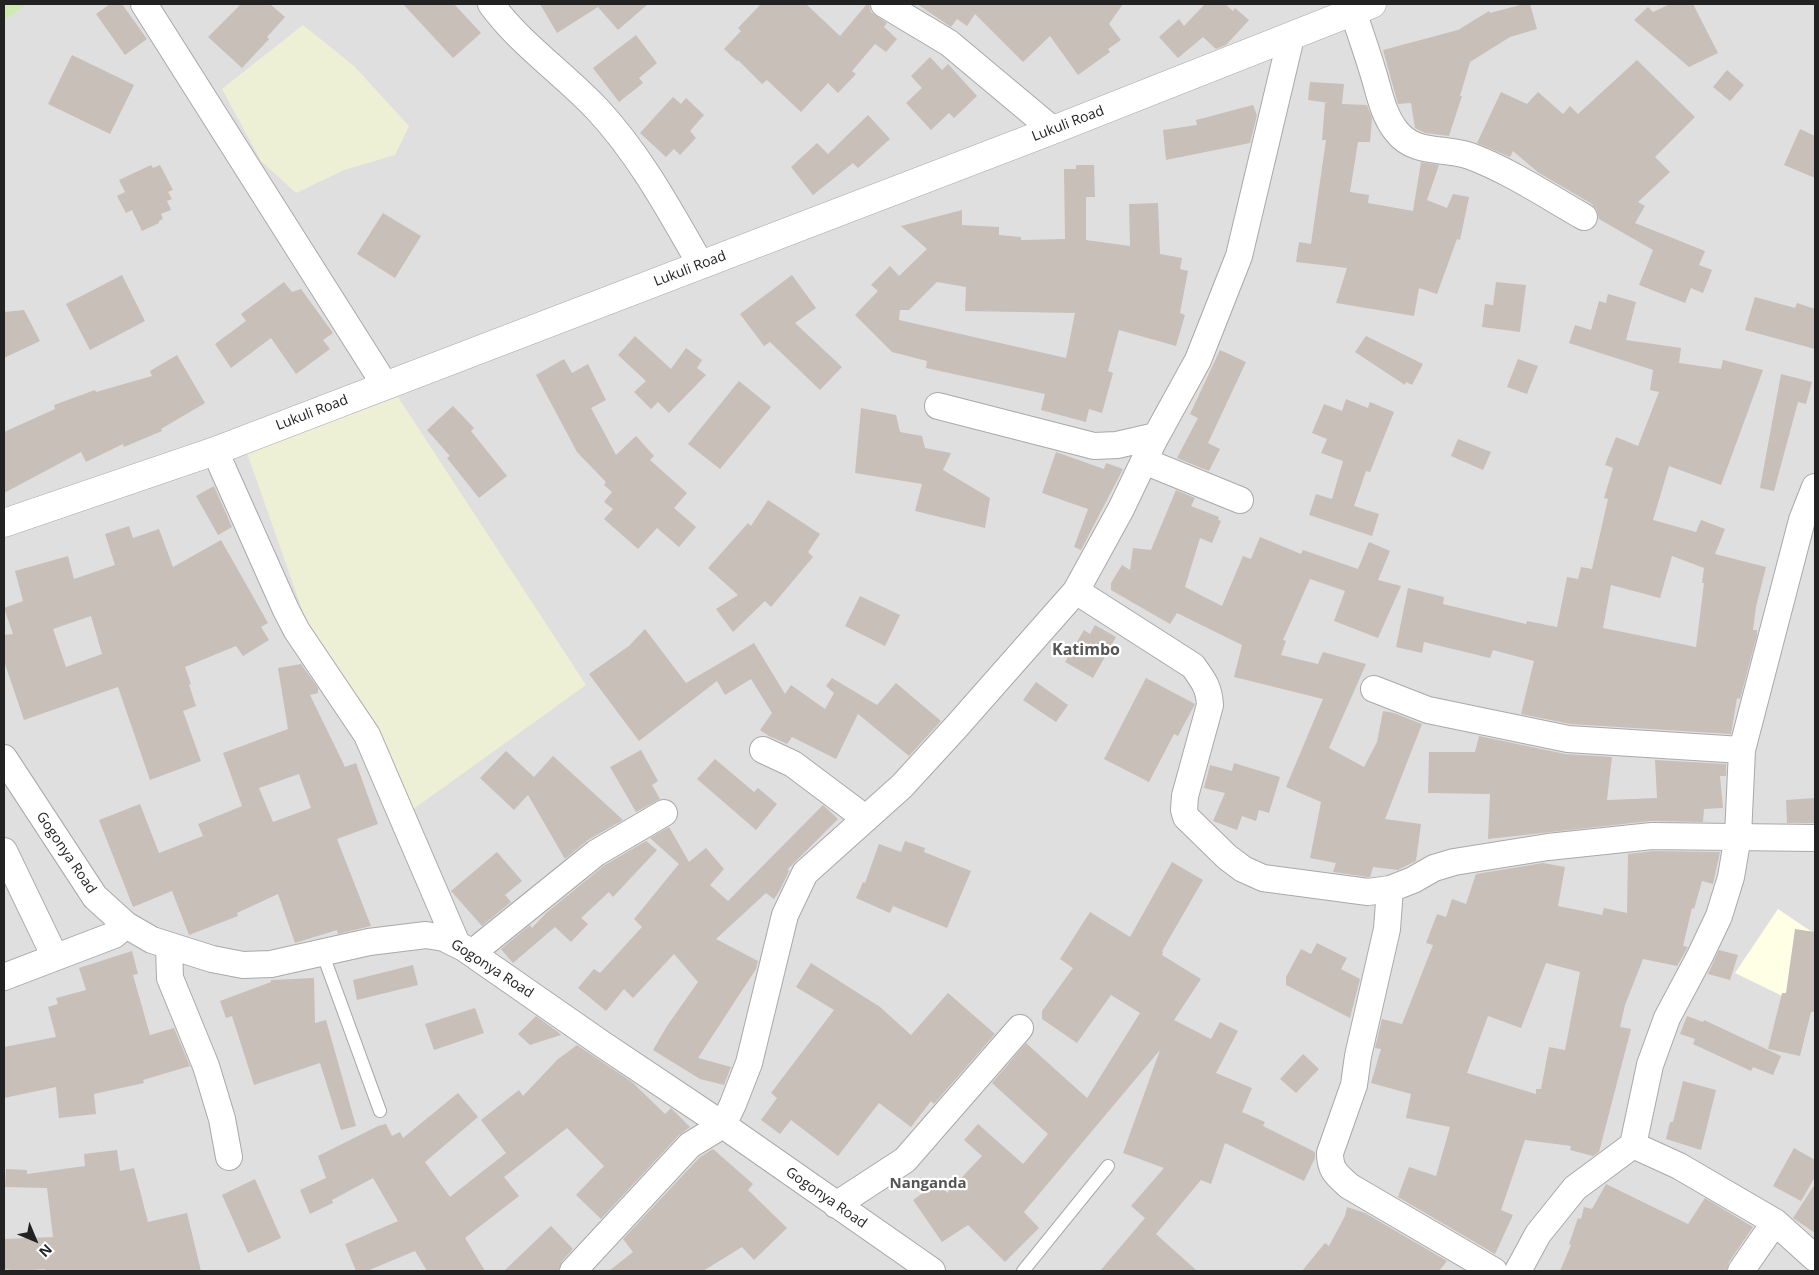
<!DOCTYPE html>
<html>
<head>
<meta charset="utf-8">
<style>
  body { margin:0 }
  #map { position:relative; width:1819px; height:1275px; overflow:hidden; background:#f2efe9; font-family:"Open Sans",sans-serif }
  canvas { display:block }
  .frame { position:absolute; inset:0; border:5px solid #222; pointer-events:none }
  .north { position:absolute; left:10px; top:1215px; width:50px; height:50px; -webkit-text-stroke:4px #fff; paint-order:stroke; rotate:135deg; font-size:14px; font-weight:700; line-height:20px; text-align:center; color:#222 }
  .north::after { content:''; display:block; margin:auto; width:18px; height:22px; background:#222; clip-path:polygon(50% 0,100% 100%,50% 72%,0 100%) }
</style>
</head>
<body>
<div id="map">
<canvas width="1819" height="1275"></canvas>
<div class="frame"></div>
<div class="north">N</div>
</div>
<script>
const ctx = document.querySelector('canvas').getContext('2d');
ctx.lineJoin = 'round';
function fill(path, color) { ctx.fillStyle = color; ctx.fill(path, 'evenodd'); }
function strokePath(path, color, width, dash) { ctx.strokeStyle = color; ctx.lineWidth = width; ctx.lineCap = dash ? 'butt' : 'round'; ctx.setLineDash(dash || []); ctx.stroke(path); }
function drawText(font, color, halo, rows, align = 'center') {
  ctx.font = font + ' "Open Sans",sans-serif'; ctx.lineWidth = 4.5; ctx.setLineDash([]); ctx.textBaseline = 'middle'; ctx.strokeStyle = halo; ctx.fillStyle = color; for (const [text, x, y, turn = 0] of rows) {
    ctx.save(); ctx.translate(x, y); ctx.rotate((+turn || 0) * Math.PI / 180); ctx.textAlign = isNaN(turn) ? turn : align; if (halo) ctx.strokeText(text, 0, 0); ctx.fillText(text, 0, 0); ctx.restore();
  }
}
const residential = new Path2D(`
  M4 4H1815V1271H4Z`);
const education = new Path2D(`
  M1778 909 1815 934V1012L1735 973Z`);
const farmland = new Path2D(`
  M303 25 354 66 409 126 395 155 344 170 296 193 261 161 222 89Z
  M398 397 586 685 412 810 304 615 247 453Z`);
const grass = new Path2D(`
  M4 4H27L4 20Z`);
const building = new Path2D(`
  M110 4H122L147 39 125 55 96 14Z
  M241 4H270L285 17 267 37 269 39 242 68 208 37Z
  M403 4H454L481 33 453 58Z
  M540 4H648L618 30 598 7 557 33Z
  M761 4H806L840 36 867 4H869L871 12 887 23 884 27 897 39 886 52 875 44 852 71 856 74 838 93 828 83 801 112 767 80 762 84 738 60 737 61 724 49 741 31 738 28Z
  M917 4H1123L1109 24 1121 40 1108 49 1110 52 1078 75 1050 36 1023 62 975 14 967 26 957 19 951 27Z
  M1205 4H1225L1233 11 1235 8 1249 20 1226 45 1216 49 1203 37 1178 58 1159 37 1179 19 1184 26Z
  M1524 4H1530L1537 29 1510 37 1470 62 1460 96H1462L1449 136 1425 133 1415 128 1411 103 1398 104 1383 50 1458 30 1489 11 1490 13Z
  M1670 4H1693L1718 53 1689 67 1634 20 1648 7 1653 12Z
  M636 35 657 63 639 78 643 83 619 102 593 68Z
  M72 55 134 85 110 134 48 104Z
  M930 57 942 70 948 64 977 96 954 118 949 113 931 130 906 103 922 88 911 76Z
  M1637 60 1695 117 1655 157 1670 172 1638 202 1645 206 1635 223 1705 251 1699 265 1712 270 1703 293 1691 288 1685 303 1639 285 1653 250 1599 219 1597 210 1592 204 1539 173 1513 151 1510 157 1477 143 1501 92 1527 104 1538 92 1563 114 1570 106 1578 114Z
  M1727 70 1744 85 1730 101 1713 87Z
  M1310 82 1344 84 1342 104 1367 105 1372 118 1370 142H1358L1350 192 1369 195 1368 203 1413 211 1421 162 1439 165 1427 200 1447 208 1453 194 1469 197 1460 240 1457 239 1437 294 1419 288 1414 316 1336 303 1347 268 1296 262 1299 242 1311 244 1326 140H1322L1325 103H1329L1308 100Z
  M673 97 681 104 686 98 704 115 690 131 696 138 680 155 674 149 666 157 640 133Z
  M1253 105 1257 115 1250 143 1166 160 1163 130 1197 125 1196 120Z
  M868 115 890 139 858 168 853 163 813 195 791 167 817 143 828 154Z
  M1800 129 1815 136V178L1784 165Z
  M151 165 153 168 160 165 173 190 168 192 172 199 167 201 171 210 161 214 163 219 159 221V223L142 231 132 210 126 213 117 196 125 192 119 180Z
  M1076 165H1094L1095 197H1086V240L1130 246 1129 204 1158 203 1160 254 1182 258 1180 269 1188 271 1180 313 1185 315 1176 346 1119 330 1108 371 1113 373 1102 413 1089 409 1086 422 1041 410 1045 394 926 368 927 361 892 352 855 315 878 291 871 285 890 266 899 276 927 249 901 226 962 210V225L999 227V235L1021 237V240L1065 239 1064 169H1076ZM937 282 966 287 965 311 1075 313 1066 358 899 320 900 310H909Z
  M383 213 421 236 395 278 357 254Z
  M122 275 145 321 90 350 66 304Z
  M792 275 816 308 795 323 842 367 820 390 770 342 764 346 740 314Z
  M284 282 292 292 301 289 333 333 323 340 330 349 296 374 271 338 231 368 215 344 246 321 241 314Z
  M1496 282 1526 285 1520 332 1482 327 1485 304 1493 305Z
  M1608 294 1636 302 1626 340 1681 348 1679 363 1721 369 1723 360 1763 370 1721 485 1669 466 1653 520 1696 532 1701 520 1725 529 1715 554 1766 567 1756 607 1753 630H1757V635L1740 699 1737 698 1731 734 1570 724 1521 714 1534 661 1493 650 1490 658 1424 642 1422 653 1396 647 1408 588 1444 597 1443 604 1526 624 1527 621 1557 627 1567 577 1578 579 1581 567 1592 569 1608 499 1604 498 1613 468 1605 465 1616 437 1638 446 1659 392 1650 390 1653 370 1569 343 1575 325 1591 330 1599 301 1606 303ZM1672 556 1704 568 1702 583H1704L1696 647 1603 628 1611 585 1660 598Z
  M1755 297 1795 308 1797 303 1815 309V349L1745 330Z
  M24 310 40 341 4 358V312Z
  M635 336 671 369 686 348 702 360 697 368 706 375 669 413 658 402 651 409 634 392 646 381 618 355Z
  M1366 336 1423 364 1412 385 1406 382 1405 385 1355 352Z
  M1220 350 1246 362 1208 443 1220 449 1209 471 1177 458 1198 418 1190 414Z
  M177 355 205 403 161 429 162 431 124 447 123 444 86 462 81 452 4 493V432L55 409 54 405 95 390 96 392 152 376 150 371Z
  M564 359 572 373 588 364 606 400 591 408 616 455 636 436 654 456 650 460 687 493 674 508 696 527 679 547 657 528 638 549 604 519 613 509 604 502 612 492 604 485 606 482 577 452 536 375Z
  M1518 359 1538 366 1527 394 1507 387Z
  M1781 374 1812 382 1806 404 1798 402 1774 491 1760 488Z
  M739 381 771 407 720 469 688 444Z
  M1346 399 1368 408 1370 402 1394 412 1370 472 1366 471 1354 506 1379 514 1372 536 1309 515 1316 494 1332 499 1343 461 1321 453 1327 439 1312 433 1324 404 1342 411Z
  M453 406 474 428 471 431 507 476 479 498 447 458 450 456 427 430Z
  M861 408 896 415 900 432 922 436 925 448 951 453 943 470 990 498 985 528 915 511 922 484 855 473Z
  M1458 439 1491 452 1483 470 1451 456Z
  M1056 452 1104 469 1106 463 1123 469 1081 550 1074 547 1088 509 1042 493Z
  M214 486 232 527 218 535 196 496Z
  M1176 490 1195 498 1191 506 1219 517 1218 520 1221 521 1212 543 1200 538 1185 587 1222 606 1243 556 1251 559 1260 537 1301 554 1303 550 1358 569 1369 542 1390 551 1378 580 1401 586 1378 638 1334 621 1345 591 1310 579 1283 640 1286 641 1281 655 1318 664 1323 652 1366 664 1329 748 1364 767 1377 742 1383 711 1394 713 1422 724 1385 819 1421 824 1416 861 1398 870 1373 867 1370 877H1368L1333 872 1336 863 1310 858 1321 802 1286 787 1323 699 1234 677 1242 645 1177 613 1170 624 1111 590V583L1122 565 1130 570 1133 548 1151 550Z
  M768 500 820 534 808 552 813 557 771 607 765 601 733 632 716 609 738 595 708 568 748 523 751 526Z
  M129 526 133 538 159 529 173 567 221 540 268 623 261 627 269 640 243 656 236 646 185 667 191 684 189 685 196 706 183 711 201 761 150 780 118 687 24 720 4 661V635L13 634 4 608 23 601 15 571 68 556 74 579 115 565 105 534ZM91 616 102 654 66 667 53 629Z
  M860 596 900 615 885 646 845 626Z
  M1095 625 1116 637 1093 678 1065 662 1084 630 1090 634Z
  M645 629 686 683 754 643 785 694 791 685 825 709 834 693 826 686 832 678 877 705 896 683 941 721 909 756 858 714 836 759 792 737 787 744 769 736 760 730 772 713 751 679 725 695 717 681 639 741 589 674 629 646Z
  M301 664 318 688V693L310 695 345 767 356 763 378 824 337 839 371 926 338 934 337 930 295 943 278 894 237 913 238 916 189 935 172 891 133 907 99 820 140 804 159 853 203 836 198 824 242 806 223 753 288 729 278 668ZM299 774 311 808 273 822 259 788Z
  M1146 678 1195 704 1178 736 1174 734 1149 782 1104 759Z
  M1036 682 1068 705 1056 722 1023 700Z
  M1479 736 1565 754 1612 757 1607 800 1657 798 1655 760 1726 764V776H1720L1723 808 1704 809 1703 822 1651 821 1488 839 1490 794 1428 793 1429 752H1475Z
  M641 750 658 781 652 785 660 799 636 812 610 767Z
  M506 751 534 777 553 756 623 820 588 840 565 859 528 795 514 810 480 778Z
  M715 759 754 792 758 788 777 804 756 830 697 779Z
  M1234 763 1280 777 1269 813 1259 810 1256 821 1242 816 1237 830 1213 821 1225 793 1204 788 1210 765 1232 771Z
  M1815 798V823H1787L1786 800Z
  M823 805 838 819 788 869 789 871 780 890 774 899 766 893 716 939 758 961 756 969 698 1058 731 1067 724 1085 700 1079 653 1050 667 1026 698 982 674 954 633 998 624 989 606 1011 578 988 594 969 600 973 642 927 634 919 679 864 650 838 669 827 689 862 706 848 724 869 710 885 728 901Z
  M646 841 657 850 613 897 609 892 581 918 588 924 571 942 555 927 513 963 501 949 530 925 532 928 546 913 605 865Z
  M905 841 925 848 924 852 971 871 947 928 893 906 890 913 856 898 863 882 865 883 879 844 901 852Z
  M1653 851 1720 852 1713 884 1702 881 1694 909 1692 908 1683 946 1688 947 1677 966 1643 959 1625 1005 1620 1027 1631 1029 1599 1152 1593 1156 1570 1150 1571 1146 1525 1140 1501 1210 1513 1215 1495 1254 1398 1197 1409 1167 1436 1176 1450 1127 1406 1118 1411 1094 1371 1083 1381 1049 1375 1048 1382 1019 1402 1024 1433 945 1426 943 1437 914 1446 917 1452 899 1466 904 1476 874 1543 863 1565 867 1558 906 1602 915 1604 908 1627 913 1628 854ZM1546 963 1580 972 1565 1050 1549 1047 1541 1089H1536V1094L1467 1073 1488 1016 1521 1028Z
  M497 852 522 881 505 895 511 902 482 926 451 891Z
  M1172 862 1203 880 1162 951 1163 952 1162 955 1201 979 1174 1020 1211 1039 1220 1022 1238 1031 1216 1073 1252 1088 1242 1112 1265 1122 1263 1126 1315 1152V1158L1304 1181 1225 1143 1211 1184 1201 1180 1156 1234 1197 1271H1100L1145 1218 1131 1206 1164 1168 1123 1153 1160 1050 1024 1212 1039 1228 1005 1262 968 1225 942 1242 913 1200 940 1181 947 1193 982 1156 964 1140 978 1124 1023 1164 1048 1134 992 1083 1026 1043 1087 1098 1140 1013 1111 995 1077 1043 1042 1019V1011L1073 968 1060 959 1090 912 1130 937Z
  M1795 929 1815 932V1012H1811L1800 1056 1768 1049 1782 993H1786Z
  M1317 943 1347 958 1341 969 1360 979 1350 1018 1286 985V977L1301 949 1311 954Z
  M1719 950 1738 955 1730 980 1708 974Z
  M132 951 138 974 133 975 150 1035 174 1028 190 1066 143 1080 144 1083 94 1094 96 1114 59 1118 56 1087 4 1098V1047L56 1037 48 1007 58 1004 56 998 86 990 79 968Z
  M811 963 880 1007 911 1035 948 993 995 1034 934 1104 931 1101 911 1127 879 1103 838 1156 791 1120 780 1134 761 1120 777 1098 771 1093 834 1010 796 987Z
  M413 965 418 985 357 1000 353 980Z
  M314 978 315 1023 326 1020 356 1126 341 1130 320 1063 254 1085 232 1016 226 1018 220 1001 271 982V980Z
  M475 1008 484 1033 434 1050 425 1024Z
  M536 1016 558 1032 561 1035 530 1045 518 1034Z
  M1687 1016 1703 1022 1704 1020 1781 1056 1773 1075 1753 1067 1751 1071 1693 1044 1695 1039 1680 1034Z
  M577 1045 632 1082 665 1114 671 1108 690 1127 679 1135 601 1219 576 1195 604 1166 567 1128 504 1177 519 1196 465 1238 485 1271H427L415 1251 367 1271H356L345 1244 398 1221 373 1178 332 1200 333 1203 310 1214 300 1190 326 1178 318 1156 378 1126 386 1124 392 1136 400 1132 403 1138 458 1093 478 1117 425 1162 450 1197 506 1153 481 1120 519 1090 523 1096 557 1060Z
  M1303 1054 1319 1069 1296 1093 1280 1079Z
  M1683 1081 1716 1090 1701 1150 1666 1139 1670 1122H1673Z
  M1794 1148 1815 1160V1177L1801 1201 1773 1186Z
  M713 1149 753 1184 748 1190 787 1228 754 1260 742 1247 703 1271H609L633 1252 623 1239 700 1157Z
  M117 1150 120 1171 134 1168 148 1222 187 1213 201 1271H45V1269L18 1271 4 1269V1239L53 1237 47 1188 5 1187 6 1169 27 1170V1174L85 1166 84 1154Z
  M255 1179 281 1238 248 1253 222 1195Z
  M1606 1184 1688 1224 1705 1198 1753 1227 1729 1262 1726 1271H1560L1571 1245 1569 1244 1578 1218 1581 1219 1584 1207 1592 1209Z
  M1815 1184V1233L1793 1218Z
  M1347 1207 1365 1213 1447 1261 1439 1271H1302L1325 1243 1329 1246 1345 1216Z
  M551 1226 573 1249 562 1261 558 1271H504Z`);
const service = new Path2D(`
  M322 952 380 1111
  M1023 1271 1108 1166`);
const minor = new Path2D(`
  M144 4 385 385
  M491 4C520 44 563 73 597 109 640 155 670 211 701 265
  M884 4 949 43 1053 130
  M1353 11C1359 30 1366 49 1372 69 1379 90 1382 114 1397 132 1415 155 1445 147 1470 156 1510 171 1547 196 1584 217
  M938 406 1094 446 1117 445 1156 436
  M215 451 286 610 297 631 367 735 457 944
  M1144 461 1240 500
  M1815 487 1802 520 1742 750 1738 836 1731 877 1719 916 1700 956 1667 1018 1650 1065 1633 1145 1679 1166 1775 1222 1815 1258
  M1076 591 1193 666C1203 680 1209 687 1210 705L1185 796 1184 810 1186 817 1227 857 1243 869 1263 878 1368 892 1390 889 1413 880 1434 868 1454 862 1548 847 1652 836 1815 838
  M1374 689 1428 710 1568 739 1742 750
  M763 750 793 764 865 818
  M4 758 95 897 126 925 152 940 212 959 243 965 271 964 369 942 426 935 444 938 464 948 602 1044 723 1125 932 1271
  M4 851 55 957
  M1390 889 1387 929 1358 1056 1354 1085 1330 1153C1330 1171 1337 1175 1349 1186L1494 1271
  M169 946 170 978 206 1066 222 1119 229 1157
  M472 953 596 853 664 813
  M4 977 114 935 126 925
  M836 1205 905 1160 1020 1028
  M573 1271 690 1145 723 1125 733 1104 749 1063 785 915 805 873 902 786 957 726 1076 591 1121 509 1154 440 1198 360 1239 256 1291 37
  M1518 1271 1538 1234 1575 1188 1633 1145
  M1741 1271 1775 1222`);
const tertiary = new Path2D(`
  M4 523 215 451 1053 130 1372 4`);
const streetNames = [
  ["Lukuli Road",1068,124,-21],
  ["Lukuli Road",690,269,-21],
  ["Lukuli Road",312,413,-21],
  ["Gogonya Road",66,853,56],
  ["Gogonya Road",492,969,33],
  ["Gogonya Road",826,1198,35]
];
const neighbourhoodNames = [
  ["Nanganda",928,1184]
];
const quarterNames = [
  ["Katimbo",1086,650]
];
fill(residential, '#e0dfdf');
fill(education, '#ffffe5');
fill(farmland, '#eef0d5');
fill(grass, '#cdebb0');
fill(building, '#c7bfb8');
strokePath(service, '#a9a9a9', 14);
strokePath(minor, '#a9a9a9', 28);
strokePath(tertiary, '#a9a9a9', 29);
strokePath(service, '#fff', 12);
strokePath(minor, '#fff', 26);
strokePath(tertiary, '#fff', 28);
drawText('14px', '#222', '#fff', streetNames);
drawText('bold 15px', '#555', '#fff', neighbourhoodNames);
drawText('bold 16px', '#555', '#fff', quarterNames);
</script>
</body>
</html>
